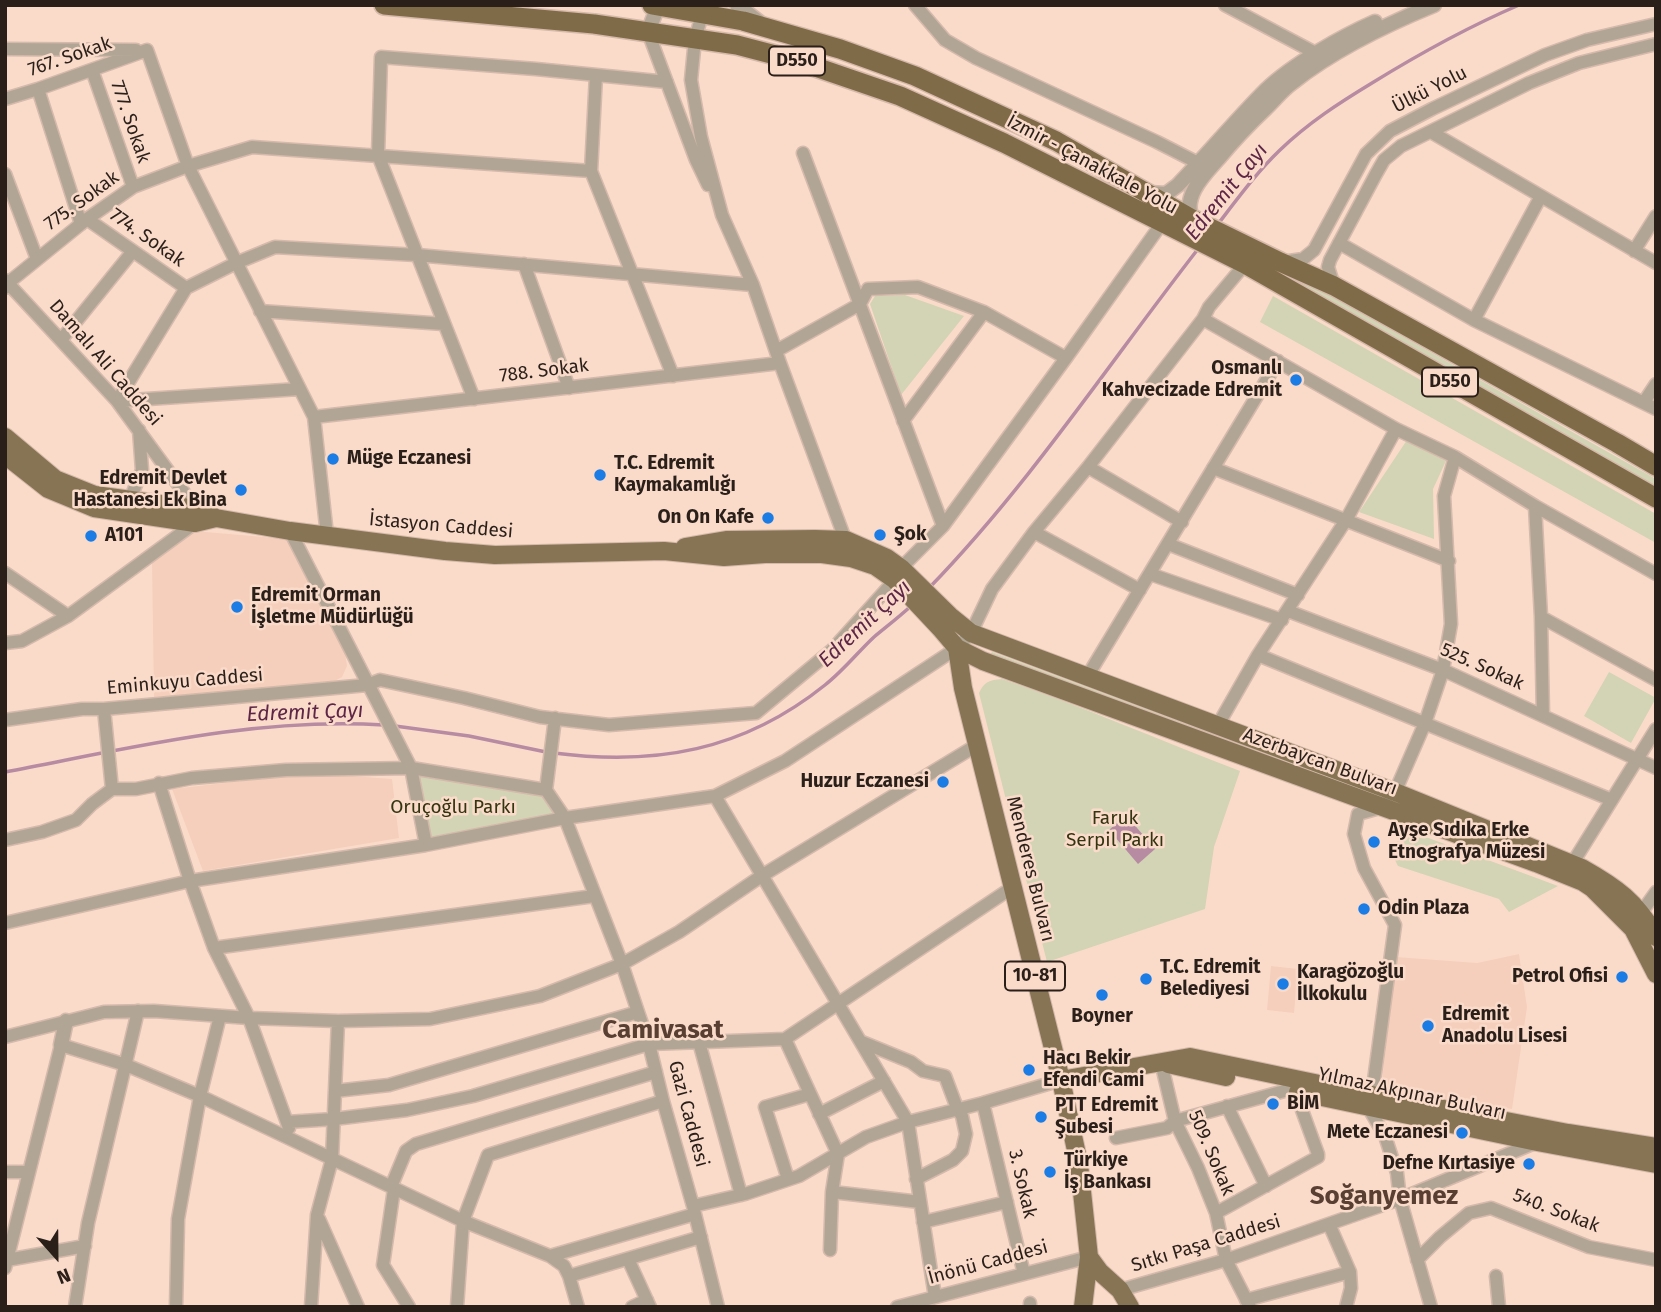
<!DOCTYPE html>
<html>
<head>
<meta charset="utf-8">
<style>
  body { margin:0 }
  #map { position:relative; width:1661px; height:1312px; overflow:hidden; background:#fadbca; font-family:"Fira Sans",sans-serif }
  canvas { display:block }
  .frame { position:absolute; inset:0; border:7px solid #2a1f19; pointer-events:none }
  .north { position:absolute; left:21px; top:1221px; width:70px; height:70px; -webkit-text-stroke:5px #fadbca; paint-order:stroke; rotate:159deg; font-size:19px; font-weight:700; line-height:28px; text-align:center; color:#2a1f19 }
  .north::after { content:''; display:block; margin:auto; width:24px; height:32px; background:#2a1f19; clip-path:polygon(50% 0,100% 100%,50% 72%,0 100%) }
</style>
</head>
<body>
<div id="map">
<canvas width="1661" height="1312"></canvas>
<div class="frame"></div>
<div class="north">N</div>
</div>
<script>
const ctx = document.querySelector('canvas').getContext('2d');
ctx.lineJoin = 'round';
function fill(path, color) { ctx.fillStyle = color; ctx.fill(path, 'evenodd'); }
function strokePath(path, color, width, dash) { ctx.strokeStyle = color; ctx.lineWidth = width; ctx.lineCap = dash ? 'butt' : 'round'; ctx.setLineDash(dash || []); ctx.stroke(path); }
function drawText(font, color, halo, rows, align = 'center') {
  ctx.font = font + ' "Fira Sans",sans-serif'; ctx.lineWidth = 5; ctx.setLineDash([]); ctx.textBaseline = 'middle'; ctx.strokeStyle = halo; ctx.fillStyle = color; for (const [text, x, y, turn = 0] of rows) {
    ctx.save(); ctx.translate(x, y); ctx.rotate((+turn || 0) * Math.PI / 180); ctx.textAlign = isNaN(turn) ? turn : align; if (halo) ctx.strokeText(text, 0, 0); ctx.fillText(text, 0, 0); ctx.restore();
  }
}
const built = new Path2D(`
  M194 531 287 539 345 652 347 666 342 677 329 684 154 697 152 562Z
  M311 773 392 779 399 838 203 871 172 789Z
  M1519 954 1527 1007 1512 1109 1381 1089 1396 957 1477 963Z
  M1271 966 1298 969 1294 1013 1267 1010Z`);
const green = new Path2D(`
  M1243 249 1288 272 1656 479V487L1285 279Z
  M905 295 964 316 901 395 870 304 875 296Z
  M1273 296 1656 514V543L1260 322Z
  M1407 440 1446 461 1433 489 1434 539 1359 512Z
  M992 652 1349 784 1354 788 990 655Z
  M1609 672 1656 698 1631 743 1584 716Z
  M1002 679C1082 706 1161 741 1240 771L1214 847 1205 909 1047 962 979 693C984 682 989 680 1002 679Z
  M411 768 546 790 565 818 426 845Z
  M1415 833 1558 886 1509 912 1499 899 1398 866 1390 850 1392 844Z`);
const water = new Path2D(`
  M1126 815 1155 849 1138 864 1109 830Z`);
const stream = new Path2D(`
  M1218 224C1238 198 1257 172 1280 150 1308 123 1339 103 1372 83 1419 54 1468 27 1519 5
  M929 588C1029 485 1110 362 1198 249
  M395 726 469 736 546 752
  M554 753C655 766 743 751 825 685 843 671 857 653 874 637 886 627 899 617 911 606
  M5 772C131 748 255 717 384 725`);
const minor = new Path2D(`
  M915 5 945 40 976 58 1157 142 1206 167
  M1225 5 1323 57
  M702 15 695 39 691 80 701 137 722 215 753 285 780 363 848 547
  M648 32 696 160 708 185
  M5 49 136 50
  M147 50 188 166 314 417 327 535
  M92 70 133 187
  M596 75 591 171 673 376
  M38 89 81 224
  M5 99 38 89 147 50
  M1431 132 1656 263
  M803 153 943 526
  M5 174 37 259
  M87 219 186 288
  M1339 243 1474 320 1656 409
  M1634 251 1656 216
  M1283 262 1303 259 1314 250 1366 154 1390 131 1432 109 1545 55 1587 40 1656 24
  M524 264 569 388
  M5 280 117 401 196 509 195 523 68 616 22 641 5 643
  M1334 286 1328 267 1330 260 1376 174 1384 160 1401 146 1529 83 1579 63 1656 44
  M5 288 8 283 87 219 133 187 188 166 252 147 591 171
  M260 311 444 324
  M1203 319 1396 429 1455 457 1535 506 1541 617 1543 716
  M1474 320 1541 196
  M61 340 133 251
  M776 351 860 304 868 289 918 287 984 312
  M474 399 378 155 381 57 536 69 667 82
  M117 401 186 288 236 263 275 247 417 255 753 285
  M117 401 299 389
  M1644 402 1656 384
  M314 417 780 363
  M903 421 984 312 1066 358
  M1088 467 1182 522
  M1213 468 1449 561
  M1535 506 1656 574
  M127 507 142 470 139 430
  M290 531 411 768 426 845
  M1034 532 1140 590
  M1168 544 1298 595
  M901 568 943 526 1066 358 1162 223
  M5 573 68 616
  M1150 574 1282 620
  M1288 611 1443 670 1656 768
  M1541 617 1656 680
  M1258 655 1612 800
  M1087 677 1278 361
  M104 709 112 789
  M5 720 82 709H104L367 685 380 680 464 698 540 717 609 725 756 713 832 650 895 580
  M1218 725 1258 655 1346 520 1396 429
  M159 783 190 881 214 948 249 1018 289 1128
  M546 790 555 718
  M715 796 908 1122 935 1297
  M5 840 42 832 76 820 92 804 112 789H136L192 778 286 770 411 768 546 790 565 818 622 964 638 1012 649 1044 663 1101 693 1206 718 1307
  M1572 864 1656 729
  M1641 913 1656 892
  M5 923 190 881 426 845 565 818 715 796 785 761 957 648 971 633 992 589 1034 532 1088 467 1203 319 1209 307 1245 264
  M214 948 594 896
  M5 1037 104 1012 154 1011 249 1018 338 1021 430 1019 540 996 622 964 679 932 763 875 977 745
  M785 1039 838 1154 832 1192 830 1250
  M699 1042 741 1195
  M862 1042 911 1062 923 1071 945 1076 957 1108 962 1116 966 1134 962 1151 953 1160 916 1179
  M1161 1062 1175 1121 1198 1168 1216 1213 1226 1260 1250 1307
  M335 1091 389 1085 638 1012
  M1372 1095 1395 925 1364 868 1354 834 1358 814 1383 807 1395 792 1425 723 1443 670 1451 624 1444 496 1455 457
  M983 1103 1024 1274
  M1227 1106 1266 1186
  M1368 1107 1385 1136 1397 1173 1400 1199 1431 1307
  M819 1114 884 1081
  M287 1122 334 1119 407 1110 473 1096 649 1044 785 1039 1013 887
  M1116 1138 1167 1128 1175 1121 1288 1090
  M5 1172H29
  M788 1179 765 1107 810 1094
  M391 1187 406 1151 416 1144 656 1072
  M394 1189 383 1265 409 1307
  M832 1192 920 1202
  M693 1206 745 1194 799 1176 866 1137 908 1122 983 1103 1061 1080
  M1216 1213 1318 1157V1154L1295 1091
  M319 1219 358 1307
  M923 1222 1007 1202
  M1329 1224 1350 1272 1351 1288 1346 1307
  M550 1256 695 1214
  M628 1259 650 1307
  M7 1260 85 1246
  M1417 1260 1440 1237 1469 1213 1491 1208 1589 1247 1656 1260
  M5 1268 61 1045 126 1065 200 1096 463 1221 550 1256 564 1266 569 1276 578 1307
  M569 1276 701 1237
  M1496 1276 1499 1307
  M1120 1290 1226 1260 1400 1199 1537 1142
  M1246 1300 1350 1272
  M1030 1303V1307
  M75 1307 88 1223 138 1011
  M176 1307 178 1219 200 1096 220 1016
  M311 1307 317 1215 332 1159 338 1021
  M457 1307 463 1221 488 1155 663 1101
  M632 1307 647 1300
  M897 1307 1089 1257`);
const tertiary = new Path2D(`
  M737 5 759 22
  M648 32 658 6
  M1148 193 1166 194 1178 185C1208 154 1235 121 1266 90 1292 65 1341 37 1375 22
  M1192 219C1182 196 1204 175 1218 159 1233 141 1249 124 1266 108 1275 99 1283 89 1293 82 1335 49 1385 25 1434 5
  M61 1045 66 1021`);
const primary = new Path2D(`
  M5 437 55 479 95 495 196 509 216 518 290 531 445 551 495 555 664 551 724 557 765 554H822L851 558 875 566 895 580 940 628 957 648 983 661 1536 863 1583 882 1592 888 1633 929 1656 974
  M5 455 48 489 94 508 195 523 216 518
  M685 547 726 540 815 539 846 540 887 558 901 568 950 616 971 633 1395 792 1582 868C1616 887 1637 902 1656 937
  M957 648 963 688 1061 1080 1079 1164 1089 1257 1083 1307
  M1168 1064 1226 1077
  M1061 1080 1190 1057 1372 1095 1568 1133 1656 1147
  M1298 1092 1537 1142 1656 1164
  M1089 1257 1100 1272 1120 1290 1130 1307`);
const trunk = new Path2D(`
  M384 5 594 24 737 45 798 61 900 96 1004 143 1245 264 1656 498
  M652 5 743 21 840 49 915 76 1056 141 1192 219 1280 262 1334 286 1617 443 1656 466`);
const markers = [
  [1296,380,7,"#1b7ce5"],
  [333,459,7,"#1b7ce5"],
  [600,475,7,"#1b7ce5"],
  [241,490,7,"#1b7ce5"],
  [768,518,7,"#1b7ce5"],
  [880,535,7,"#1b7ce5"],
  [91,536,7,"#1b7ce5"],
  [237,607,7,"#1b7ce5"],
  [943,782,7,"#1b7ce5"],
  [1374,842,7,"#1b7ce5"],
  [1364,909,7,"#1b7ce5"],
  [1622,977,7,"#1b7ce5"],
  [1146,979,7,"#1b7ce5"],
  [1283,984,7,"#1b7ce5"],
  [1102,995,7,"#1b7ce5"],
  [1428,1026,7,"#1b7ce5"],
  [1029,1070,7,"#1b7ce5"],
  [1273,1104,7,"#1b7ce5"],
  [1041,1117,7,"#1b7ce5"],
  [1462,1133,7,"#1b7ce5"],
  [1529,1164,7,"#1b7ce5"],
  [1050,1172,7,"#1b7ce5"]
];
const shields = [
  [797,61,56],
  [1450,382,56],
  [1035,976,60]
];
const shieldNames = [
  ["D550",797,61],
  ["D550",1450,382],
  ["10-81",1035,976]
];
const streetNames = [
  ["767. Sokak",70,57,-19],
  ["Ülkü Yolu",1430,90,-27],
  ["777. Sokak",130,122,71],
  ["İzmir - Çanakkale Yolu",1092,165,28],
  ["775. Sokak",82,201,-36],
  ["774. Sokak",147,238,35],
  ["Damalı Ali Caddesi",105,363,49],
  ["788. Sokak",544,371,-7],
  ["İstasyon Caddesi",441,526,5],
  ["525. Sokak",1482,667,24],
  ["Eminkuyu Caddesi",185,682,-5],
  ["Azerbaycan Bulvarı",1320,762,20],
  ["Menderes Bulvarı",1030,869,76],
  ["Yılmaz Akpınar Bulvarı",1412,1094,12],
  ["Gazi Caddesi",688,1114,75],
  ["509. Sokak",1211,1153,67],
  ["3. Sokak",1022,1184,77],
  ["540. Sokak",1556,1211,21],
  ["Sıtkı Paşa Caddesi",1206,1244,-17],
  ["İnönü Caddesi",988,1263,-15]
];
const poiNames = [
  ["Osmanlı",1282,369,"right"],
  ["Kahvecizade Edremit",1282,391,"right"],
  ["Müge Eczanesi",347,459],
  ["T.C. Edremit",614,464],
  ["Kaymakamlığı",614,486],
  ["Edremit Devlet",227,479,"right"],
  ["Hastanesi Ek Bina",227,501,"right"],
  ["On On Kafe",754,518,"right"],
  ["Şok",894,535],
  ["A101",105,536],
  ["Edremit Orman",251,596],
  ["İşletme Müdürlüğü",251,618],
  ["Huzur Eczanesi",929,782,"right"],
  ["Ayşe Sıdıka Erke",1388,831],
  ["Etnografya Müzesi",1388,853],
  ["Odin Plaza",1378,909],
  ["T.C. Edremit",1160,968],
  ["Belediyesi",1160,990],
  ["Karagözoğlu",1297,973],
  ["İlkokulu",1297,995],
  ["Petrol Ofisi",1608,977,"right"],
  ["Edremit",1442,1015],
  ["Anadolu Lisesi",1442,1037],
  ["Boyner",1102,1017,"center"],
  ["Hacı Bekir",1043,1059],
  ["Efendi Cami",1043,1081],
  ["BİM",1287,1104],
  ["PTT Edremit",1055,1106],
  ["Şubesi",1055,1128],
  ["Mete Eczanesi",1448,1133,"right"],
  ["Türkiye",1064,1161],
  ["İş Bankası",1064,1183],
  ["Defne Kırtasiye",1515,1164,"right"]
];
const parkNames = [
  ["Oruçoğlu Parkı",453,808],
  ["Faruk",1115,819],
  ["Serpil Parkı",1115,841]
];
const waterNames = [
  ["Edremit Çayı",1227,192,-51],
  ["Edremit Çayı",865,624,-43],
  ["Edremit Çayı",305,713,-2]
];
const districtNames = [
  ["Camivasat",663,1031],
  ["Soğanyemez",1384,1197]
];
fill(built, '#f5cfbb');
fill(green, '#d2d4b5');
fill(water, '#b78ba1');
strokePath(stream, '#b78ba1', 3.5);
strokePath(minor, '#d5b9aa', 15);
strokePath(tertiary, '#d5b9aa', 17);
strokePath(primary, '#d5b9aa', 20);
strokePath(trunk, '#d5b9aa', 22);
strokePath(minor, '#b1a695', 12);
strokePath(tertiary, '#b1a695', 14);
strokePath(primary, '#877454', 18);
strokePath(trunk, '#806b48', 19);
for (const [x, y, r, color] of markers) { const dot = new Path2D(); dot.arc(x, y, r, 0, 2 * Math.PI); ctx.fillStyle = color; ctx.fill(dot); strokePath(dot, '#fadbca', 2.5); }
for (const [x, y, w] of shields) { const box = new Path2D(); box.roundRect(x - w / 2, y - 14.5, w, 29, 5); ctx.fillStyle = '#fadbca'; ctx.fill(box); strokePath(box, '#2a1f19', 2); }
drawText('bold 18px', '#2a1f19', null, shieldNames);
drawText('19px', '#2a1f19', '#fadbca', streetNames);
drawText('bold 19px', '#2a1f19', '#fadbca', poiNames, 'left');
drawText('19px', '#333410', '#fadbca', parkNames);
drawText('italic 21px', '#5d2646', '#fadbca', waterNames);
drawText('bold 26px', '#583f32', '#fadbca', districtNames);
</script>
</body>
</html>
